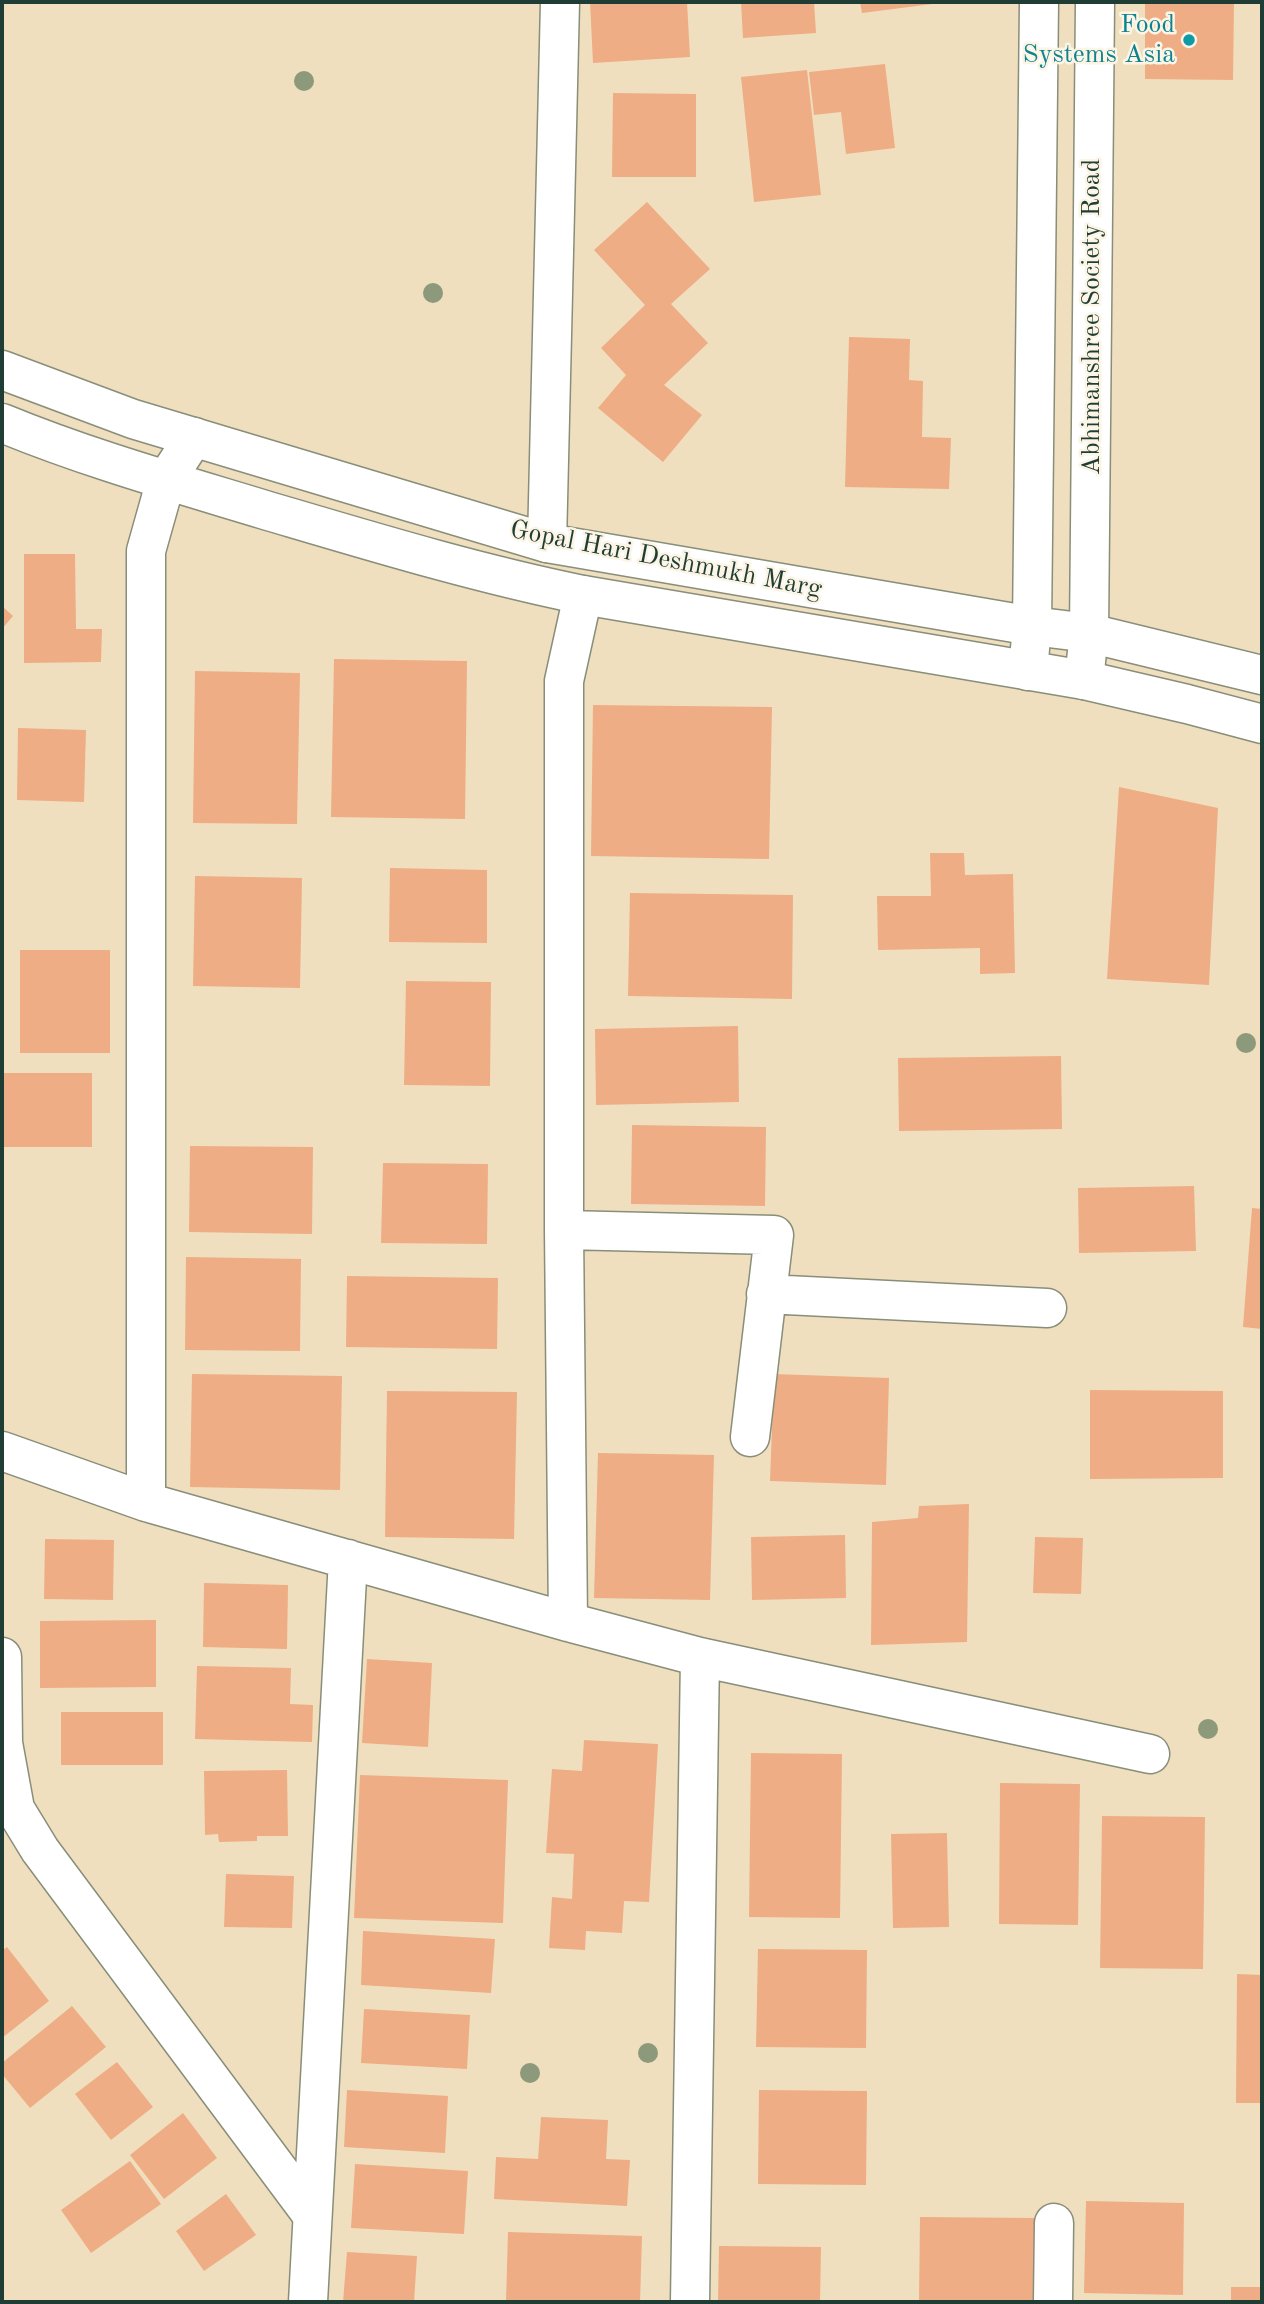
<!DOCTYPE html>
<html>
<head>
<meta charset="utf-8">
<style>
  body { margin:0 }
  #map { position:relative; width:1264px; height:2304px; overflow:hidden; background:#f0dfbe; font-family:"Old Standard TT",serif }
  canvas { display:block }
  .frame { position:absolute; inset:0; border:4px solid #1f3d34; pointer-events:none }
</style>
</head>
<body>
<div id="map">
<canvas width="1264" height="2304"></canvas>
<div class="frame"></div>
</div>
<script>
const ctx = document.querySelector('canvas').getContext('2d');
ctx.lineJoin = 'round';
function fill(path, color) { ctx.fillStyle = color; ctx.fill(path, 'evenodd'); }
function strokePath(path, color, width, dash) { ctx.strokeStyle = color; ctx.lineWidth = width; ctx.lineCap = dash ? 'butt' : 'round'; ctx.setLineDash(dash || []); ctx.stroke(path); }
function drawText(font, color, halo, rows, align = 'center') {
  ctx.font = font + ' "Old Standard TT",serif'; ctx.lineWidth = 5; ctx.setLineDash([]); ctx.textBaseline = 'middle'; ctx.strokeStyle = halo; ctx.fillStyle = color; for (const [text, x, y, turn = 0] of rows) {
    ctx.save(); ctx.translate(x, y); ctx.rotate((+turn || 0) * Math.PI / 180); ctx.textAlign = isNaN(turn) ? turn : align; if (halo) ctx.strokeText(text, 0, 0); ctx.fillText(text, 0, 0); ctx.restore();
  }
}
const building = new Path2D(`
  M590 2H687L690 57 593 63Z
  M741 2H814L816 33 743 38Z
  M860 2H940V3L862 13Z
  M1145 2H1234L1233 80 1145 79Z
  M885 64 895 148 846 154 841 112 814 115 809 72Z
  M807 70 821 195 754 202 741 77Z
  M613 93 696 94V177H612Z
  M647 202 710 269 671 304 708 343 664 385 702 415 663 462 598 408 626 375 601 348 645 305 594 250Z
  M849 337 910 339 909 380 923 381 922 437 951 438 949 489 845 487Z
  M24 554H75L76 629H102L101 662 24 663Z
  M2 606 13 616 2 629Z
  M334 659 467 661 465 819 331 817Z
  M195 671 300 673 297 824 193 823Z
  M593 705 772 707 769 859 591 856Z
  M18 728 86 730 84 802 17 800Z
  M1119 787 1218 808 1209 985 1107 979Z
  M930 853H964L965 875 1013 874 1015 973 980 974V948L878 950 877 896H931Z
  M390 868 487 870V943L389 942Z
  M195 876 302 878 300 988 193 986Z
  M630 893 793 895 792 999 628 996Z
  M20 950H110V1053H20Z
  M406 981 491 982 490 1086 404 1085Z
  M738 1026 739 1102 596 1105 595 1029Z
  M1061 1056 1062 1129 899 1131 898 1058Z
  M2 1073H92V1147H2Z
  M632 1125 766 1127 765 1206 631 1204Z
  M190 1146 313 1147 312 1234 189 1232Z
  M383 1163 488 1164 487 1244 381 1243Z
  M1194 1186 1196 1251 1079 1253 1078 1188Z
  M1252 1208 1262 1209V1329L1243 1327Z
  M186 1257 301 1259 300 1351 185 1350Z
  M347 1276 498 1278 497 1349 346 1347Z
  M192 1374 342 1376 340 1490 190 1487Z
  M774 1374 889 1378 886 1485 770 1481Z
  M1090 1390 1223 1391V1478L1090 1479Z
  M387 1391 517 1392 514 1539 385 1537Z
  M598 1453 714 1455 710 1600 594 1598Z
  M969 1504 967 1642 871 1645 872 1522 918 1518 919 1506Z
  M845 1535 846 1598 752 1600 751 1537Z
  M1035 1537 1083 1538 1081 1594 1033 1593Z
  M45 1539 114 1540 113 1600 44 1599Z
  M204 1583 288 1585 287 1649 203 1647Z
  M156 1620V1687L40 1688V1621Z
  M367 1659 432 1663 428 1747 362 1743Z
  M197 1666 291 1668 290 1704 313 1705 312 1742 195 1739Z
  M61 1712H163V1765H61Z
  M584 1740 658 1744 649 1902 624 1901 622 1933 586 1931 585 1950 549 1948 552 1897 572 1899 574 1854 546 1853 552 1769 582 1771Z
  M751 1753 842 1754 840 1918 749 1917Z
  M287 1770 288 1836H257V1841L219 1842 218 1834 205 1835 204 1771Z
  M360 1775 508 1780 503 1923 354 1918Z
  M1000 1783 1080 1784 1078 1925 999 1924Z
  M1102 1816 1205 1817 1203 1969 1100 1968Z
  M947 1833 949 1927 893 1928 891 1834Z
  M226 1874 294 1876 292 1928 224 1927Z
  M363 1931 495 1939 491 1993 361 1985Z
  M7 1947 49 2001 2 2038V1951Z
  M758 1949 867 1950 866 2048 756 2047Z
  M1237 1974 1262 1975V2103H1236Z
  M72 2006 106 2047 30 2108 2 2074V2063Z
  M364 2009 470 2015 467 2069 361 2063Z
  M117 2062 153 2107 111 2140 75 2094Z
  M347 2090 448 2096 445 2153 344 2147Z
  M759 2090 867 2091 866 2185 758 2184Z
  M183 2113 217 2158 164 2199 130 2155Z
  M541 2117 608 2120 606 2159 630 2160 627 2206 494 2199 496 2157 538 2159Z
  M130 2161 161 2204 91 2253 61 2210Z
  M355 2164 468 2171 464 2234 351 2228Z
  M226 2194 256 2235 204 2271 176 2231Z
  M1086 2201 1184 2203 1183 2295 1084 2293Z
  M920 2217 1035 2218 1034 2302H919Z
  M508 2232 642 2236 640 2302H506Z
  M719 2246 821 2247 820 2302H718Z
  M347 2252 417 2256 414 2302H343Z
  M1231 2287H1262V2302H1231Z`);
const minor = new Path2D(`
  M547 543 560 2
  M564 1230 774 1235 750 1437
  M766 1294 1047 1308
  M2 1451 146 1502 568 1622 700 1657 1150 1754
  M146 1502V551L166 480 194 437
  M568 1622 564 1230V681L583 595
  M2 1657 3 1743 15 1809 40 1850 312 2215
  M308 2302 348 1559
  M690 2302 700 1657
  M1053 2302 1054 2223`);
const tertiary = new Path2D(`
  M1028 671 1032 626 1039 2
  M1084 680 1089 633 1095 2`);
const primary = new Path2D(`
  M2 370 133 419 547 543 1032 626 1089 633 1262 675
  M2 423C87 458 176 483 265 510 370 541 475 573 583 595L1084 680 1187 704 1262 724`);
const trees = [
  [304,81],
  [433,293],
  [1246,1043],
  [1208,1729],
  [648,2053],
  [530,2073]
];
const markers = [
  [1189,40,7,"#0f9aa8"]
];
const cultureNames = [
  ["Food",1175,25],
  ["Systems Asia",1175,55]
];
const streetNames = [
  ["Abhimanshree Society Road",1092,317,-90],
  ["Gopal Hari Deshmukh Marg",666,560,11]
];
fill(building, '#eead85');
strokePath(minor, '#888e79', 41);
strokePath(tertiary, '#888e79', 41);
strokePath(primary, '#888e79', 41);
strokePath(minor, '#fff', 38);
strokePath(tertiary, '#fff', 38);
strokePath(primary, '#fff', 38);
ctx.fillStyle = '#8c997b';
for (const [x, y] of trees) { ctx.beginPath(); ctx.arc(x, y, 10, 0, 2 * Math.PI); ctx.fill(); }
for (const [x, y, r, color] of markers) { const dot = new Path2D(); dot.arc(x, y, r, 0, 2 * Math.PI); ctx.fillStyle = color; ctx.fill(dot); strokePath(dot, '#fcf5e5', 2.5); }
drawText('26px', '#0d838f', '#fcf5e5', cultureNames, 'right');
drawText('26px', '#1f3d34', '#fcf5e5', streetNames);
</script>
</body>
</html>
